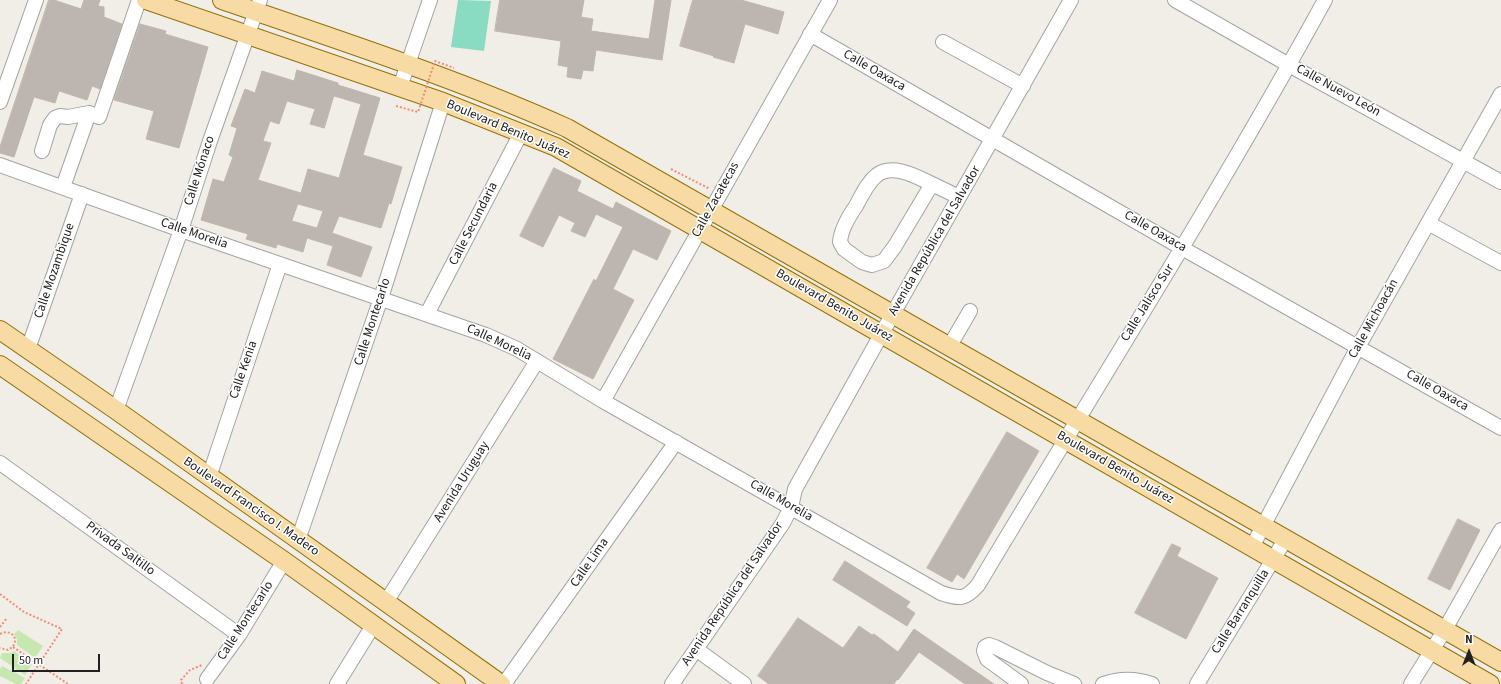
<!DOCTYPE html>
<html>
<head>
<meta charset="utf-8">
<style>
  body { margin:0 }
  #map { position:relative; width:1501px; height:684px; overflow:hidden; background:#f0eee7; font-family:"Source Sans 3",sans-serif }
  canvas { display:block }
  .north { position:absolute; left:1449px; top:632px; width:40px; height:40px; -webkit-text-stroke:3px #fff; paint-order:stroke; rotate:0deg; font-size:11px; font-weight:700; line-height:16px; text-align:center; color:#202020 }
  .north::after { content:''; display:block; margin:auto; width:14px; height:18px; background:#202020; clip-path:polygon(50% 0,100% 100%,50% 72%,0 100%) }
  .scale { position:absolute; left:12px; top:654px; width:88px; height:18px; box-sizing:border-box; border:2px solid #202020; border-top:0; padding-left:5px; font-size:12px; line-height:14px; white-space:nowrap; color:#202020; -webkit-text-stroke:3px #fff; paint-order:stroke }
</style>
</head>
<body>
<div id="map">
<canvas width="1501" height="684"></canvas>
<div class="north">N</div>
<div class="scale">50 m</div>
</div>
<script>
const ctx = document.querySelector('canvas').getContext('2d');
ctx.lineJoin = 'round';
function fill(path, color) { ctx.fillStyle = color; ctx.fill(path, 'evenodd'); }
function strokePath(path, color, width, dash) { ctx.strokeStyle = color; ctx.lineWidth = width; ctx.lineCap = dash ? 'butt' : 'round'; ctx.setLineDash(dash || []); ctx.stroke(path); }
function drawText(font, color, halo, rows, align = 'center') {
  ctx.font = font + ' "Source Sans 3",sans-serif'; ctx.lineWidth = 3; ctx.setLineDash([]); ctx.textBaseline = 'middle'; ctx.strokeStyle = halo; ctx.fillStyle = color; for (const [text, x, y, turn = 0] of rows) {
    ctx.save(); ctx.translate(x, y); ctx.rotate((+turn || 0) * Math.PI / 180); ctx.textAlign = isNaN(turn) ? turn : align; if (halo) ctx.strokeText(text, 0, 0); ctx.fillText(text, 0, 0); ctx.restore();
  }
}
const grass = new Path2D(`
  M18 630 43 646 35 658 17 645V639L14 634Z
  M14 651 32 664 25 675 0 658 2 653H11Z
  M2 666 25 678 21 684H16L0 676V669Z`);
const pitch = new Path2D(`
  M458 0 491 1 484 51 451 47Z`);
const building = new Path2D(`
  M49 0H54L81 9 84 0H100L98 6 104 7V17L122 24 100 89 92 86 87 100 59 91 55 103 34 97 14 157 0 153V147Z
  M500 0H584L581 17 593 19 591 31 649 39 655 0H671L662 60 596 50 593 71 583 70 581 79 567 77 568 67 558 65 561 41 495 31Z
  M693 0H741L784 12 778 34 745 24 734 63 713 57 714 56 680 46Z
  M140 24 166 31 165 34 208 47 179 148 146 139 154 111 114 100Z
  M297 70 338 83V85L380 98 363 155 402 167 391 204 389 203 381 228 339 216 332 233 372 247 361 277 327 265 333 246 307 238 303 252 277 244 276 248 246 239 248 234 201 220 213 179 224 182 233 157 229 155 237 128 231 126 245 89 255 93 262 71 294 81ZM334 96 361 104 339 178 308 169 301 193 258 180 271 143 263 141 270 121 279 124 287 101 315 109 310 124 324 128ZM298 204 323 211 317 228 292 221Z
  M554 168 581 181 577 191 613 209 616 202 671 231 657 260 633 249 613 289 634 300 593 379 553 359 594 279 596 281 623 227 596 214 585 237 571 231 575 223 559 215 543 247 520 236Z
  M1007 432 1039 451 964 579 957 574 952 582 927 568Z
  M1458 519 1480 530 1450 590 1428 579Z
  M1172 544 1181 548 1177 556 1218 578 1186 639 1135 613Z
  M845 561 910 602 906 607 915 613 907 626 833 580Z
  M798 618 843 648 859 626 872 635 874 634 898 652 914 629 994 684H965L919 652 898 680 897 679 894 684H769L758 676Z`);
const path = new Path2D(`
  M671 169 710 189
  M0 594 24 612 62 629 26 684
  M0 627 7 618
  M0 634C13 627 22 643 8 650L0 648
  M13 647 68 684
  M182 684 181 680 190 670 202 665`);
const minor = new Path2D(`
  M1175 0 1289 65 1501 182
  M810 34 1182 248 1501 428
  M943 42 1023 86
  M400 87 430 0
  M0 102 36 0
  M42 151 50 125 55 118 60 116 68 117 89 113
  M0 165 181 230 486 335 517 349 603 401 941 593C960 599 965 600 978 585 1094 390 1216 199 1325 0
  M932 184C917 177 893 163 877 175 867 183 862 195 856 206 849 216 841 229 840 242L844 249 862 262 872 265 884 261 895 246 932 184 959 197
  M63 187 89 113 99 117 139 0
  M1428 223 1501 263
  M427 314 521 133
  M949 347 970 311
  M28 349 82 194
  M603 401 830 0
  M116 410 181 230 210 141 260 0
  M0 463 239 635
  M209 477 280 264
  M298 540 381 298 443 102
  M1252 547 1358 347 1501 94
  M386 602 537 361
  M696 649 744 684
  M207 679 239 635 284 561
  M337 684 374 624
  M504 684 676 442
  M672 684 783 523 791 507 795 489 882 333 1071 0
  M1021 684 987 659 984 651 985 647 989 645 995 647 1047 673 1074 684
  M1103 684C1120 678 1135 678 1152 684
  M1197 684 1285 540
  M1411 684 1444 631 1501 530`);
const major = new Path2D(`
  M146 0 443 102 556 147 1490 684
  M222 0C338 40 456 78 567 128L1501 662
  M0 330 116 410 501 684
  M0 365 284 561 456 684`);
const pathBridge = new Path2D(`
  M396 106 418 112 435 61 454 68`);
const streetNames = [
  ["Calle Oaxaca",874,71,30],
  ["Calle Nuevo León",1338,91,29],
  ["Boulevard Benito Juárez",508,130,23],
  ["Calle Mónaco",200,171,-72],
  ["Calle Zacatecas",716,200,-61],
  ["Calle Secundaria",474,224,-63],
  ["Calle Oaxaca",1155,232,30],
  ["Calle Morelia",194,234,19],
  ["Avenida República del Salvador",935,241,-60],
  ["Calle Mozambique",55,271,-71],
  ["Calle Jalisco Sur",1148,303,-58],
  ["Boulevard Benito Juárez",834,306,30],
  ["Calle Michoacán",1374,319,-61],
  ["Calle Montecarlo",373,322,-72],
  ["Calle Morelia",499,343,25],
  ["Calle Kenia",244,370,-71],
  ["Calle Oaxaca",1437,391,30],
  ["Boulevard Benito Juárez",1115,468,30],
  ["Avenida Uruguay",462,482,-58],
  ["Calle Morelia",781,501,30],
  ["Boulevard Francisco I. Madero",251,507,35],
  ["Privada Saltillo",120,549,36],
  ["Calle Lima",590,563,-55],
  ["Avenida República del Salvador",733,594,-56],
  ["Calle Barranquilla",1241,612,-58],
  ["Calle Montecarlo",246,621,-57]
];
fill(grass, '#c6e7b0');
fill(pitch, '#89dbc2');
fill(building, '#bdb6b0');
strokePath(building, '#c1b6aa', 1);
strokePath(minor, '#a4a4a4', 16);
strokePath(major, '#947107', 20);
strokePath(path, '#f38c75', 2, [2, 2]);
strokePath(minor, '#fff', 14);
strokePath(major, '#f7daa4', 18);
strokePath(pathBridge, '#f38c75', 2, [2, 2]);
drawText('13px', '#202020', '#fff', streetNames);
</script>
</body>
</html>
